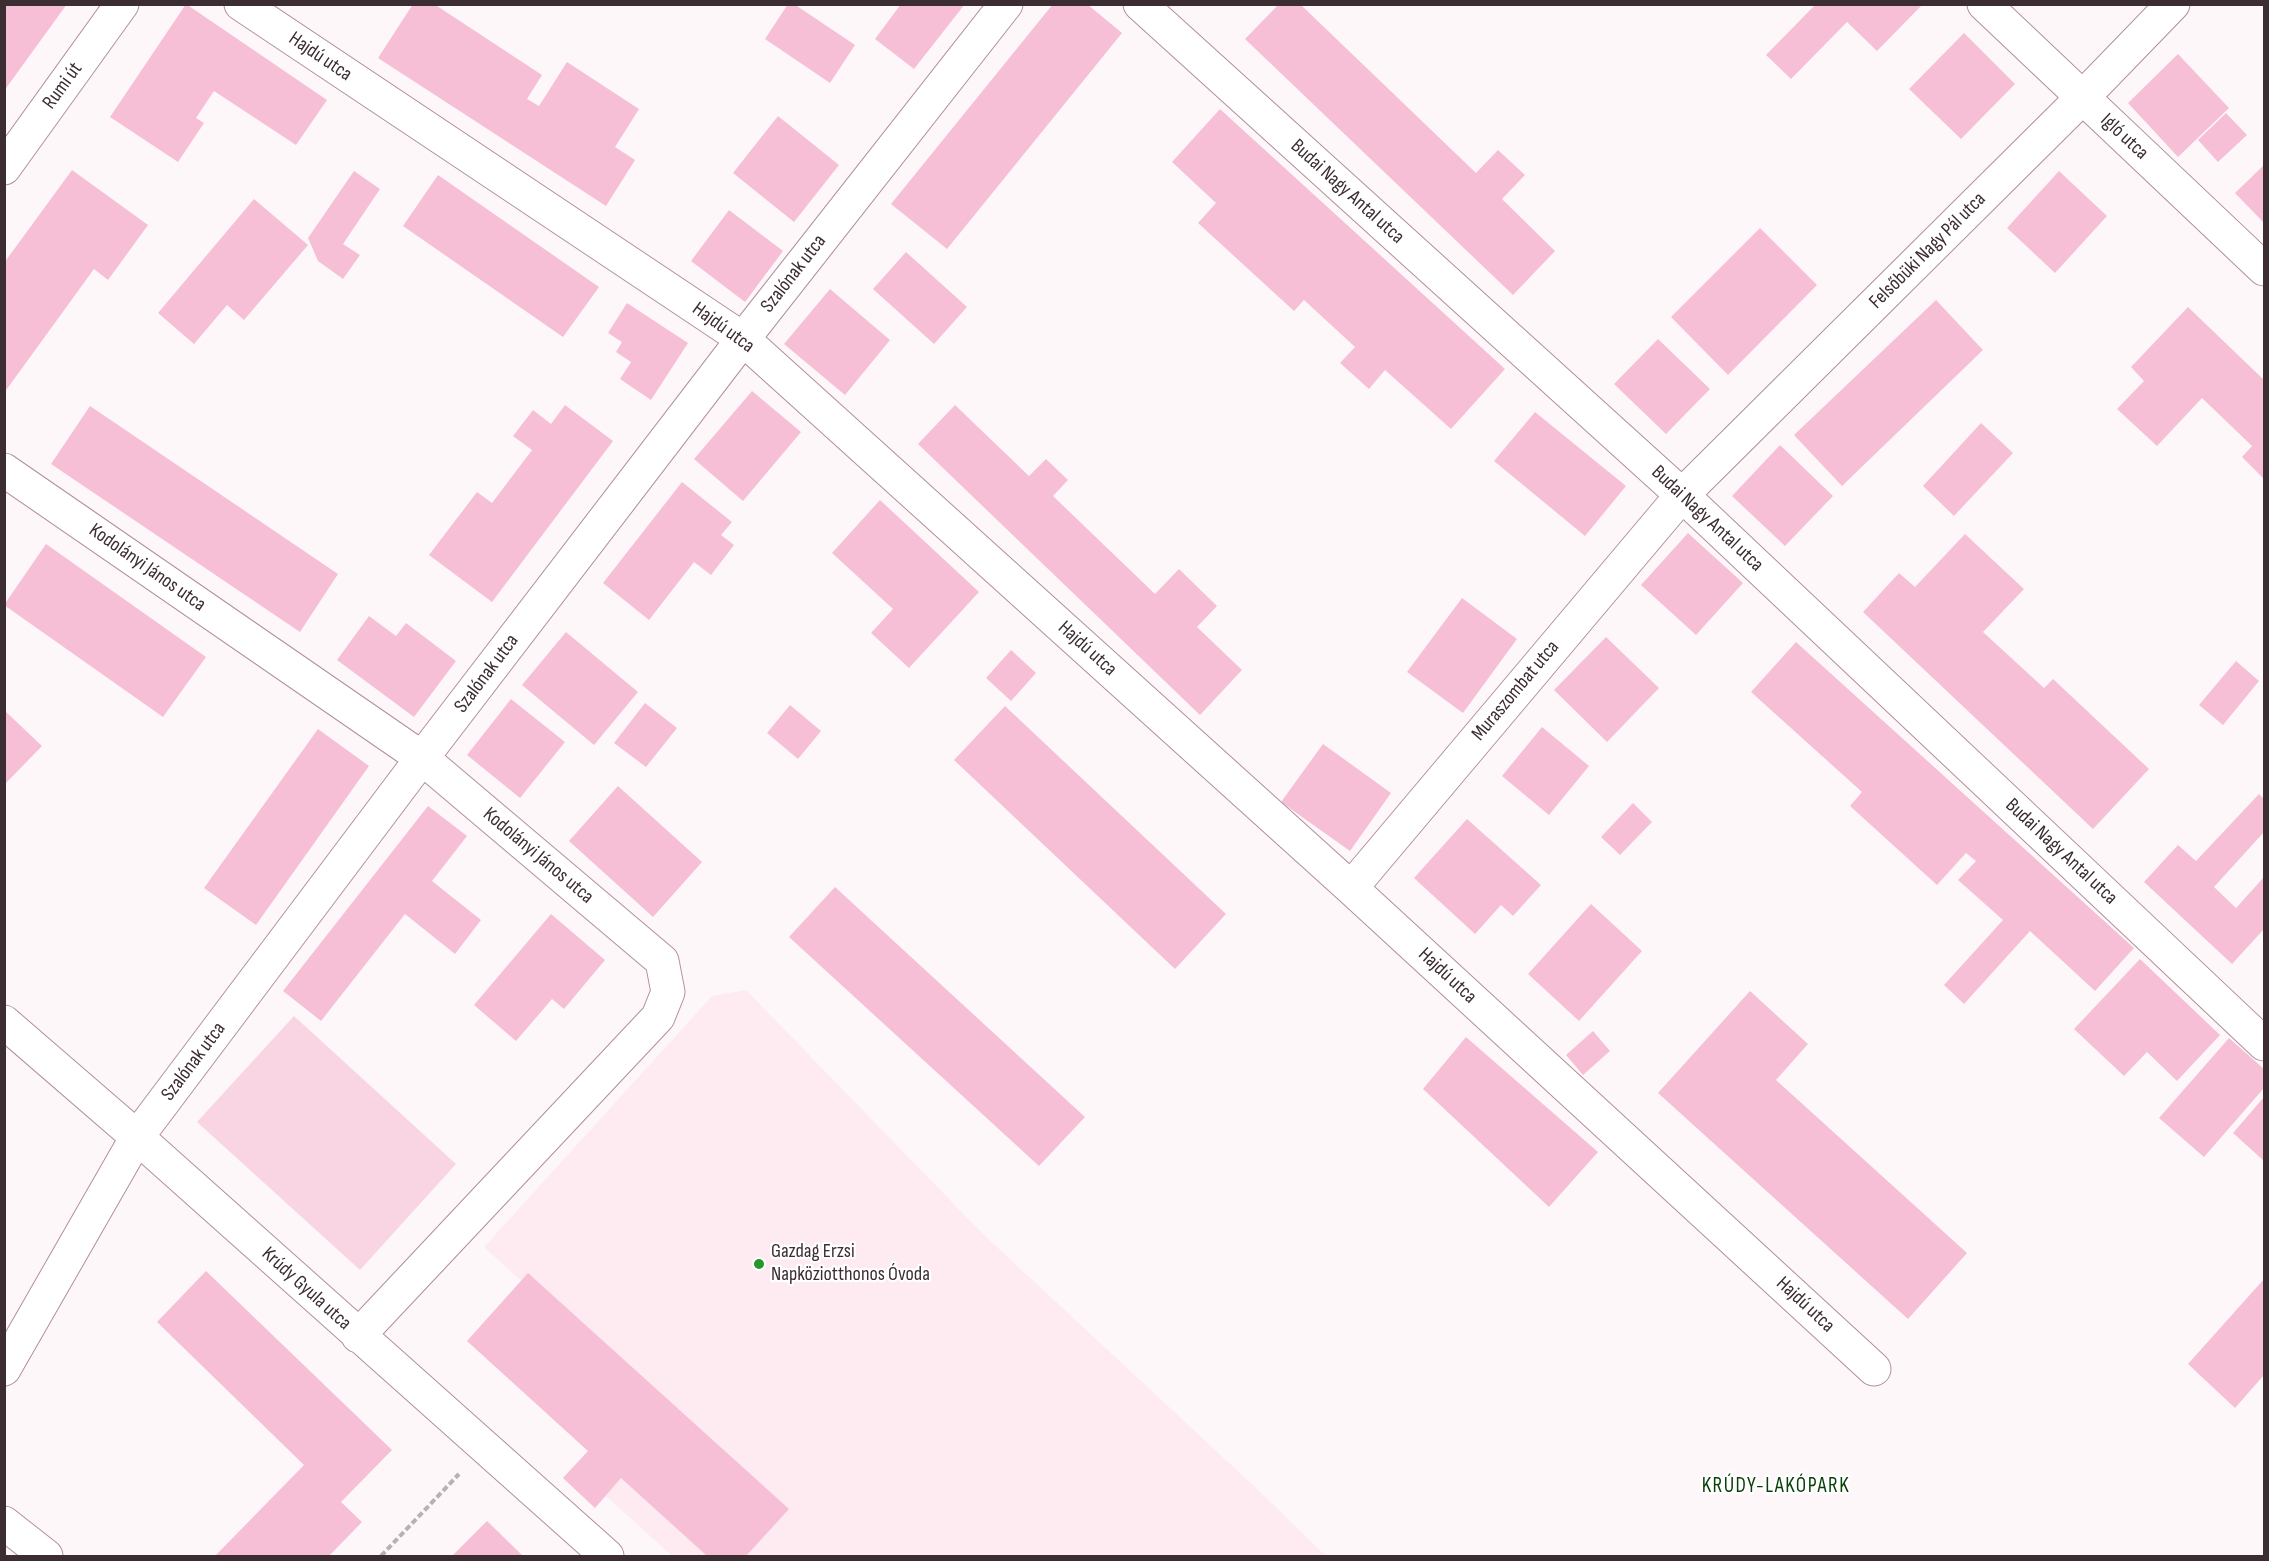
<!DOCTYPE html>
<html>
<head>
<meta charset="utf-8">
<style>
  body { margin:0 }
  #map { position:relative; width:2269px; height:1561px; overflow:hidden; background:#fef7f9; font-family:"Sofia Sans Condensed",sans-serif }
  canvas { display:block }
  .frame { position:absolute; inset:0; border:6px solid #3b2d32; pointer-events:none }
</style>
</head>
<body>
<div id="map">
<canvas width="2269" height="1561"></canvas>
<div class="frame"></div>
</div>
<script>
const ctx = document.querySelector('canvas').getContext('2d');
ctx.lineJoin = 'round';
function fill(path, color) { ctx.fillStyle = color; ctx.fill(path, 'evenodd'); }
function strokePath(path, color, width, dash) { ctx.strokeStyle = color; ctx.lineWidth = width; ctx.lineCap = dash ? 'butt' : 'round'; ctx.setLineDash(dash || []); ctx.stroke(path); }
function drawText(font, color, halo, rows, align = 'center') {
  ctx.font = font + ' "Sofia Sans Condensed",sans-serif'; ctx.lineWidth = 4.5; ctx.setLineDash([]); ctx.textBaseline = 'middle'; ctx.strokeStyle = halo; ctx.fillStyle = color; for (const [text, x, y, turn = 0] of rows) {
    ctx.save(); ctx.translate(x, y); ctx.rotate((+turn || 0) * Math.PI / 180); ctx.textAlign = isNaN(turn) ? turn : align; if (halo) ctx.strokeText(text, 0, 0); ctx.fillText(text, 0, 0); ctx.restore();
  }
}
const built = new Path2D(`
  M746 990 983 1234 1256 1488 1326 1556H672L606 1496 595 1508 563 1478 588 1451 467 1341 521 1281 484 1247 712 996Z`);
const green = new Path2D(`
  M294 1016 456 1164 360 1270 197 1122Z`);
const building = new Path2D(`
  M4 4H67L4 91Z
  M186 4 327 100 296 145 214 91 196 118 204 123 178 162 110 117Z
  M413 4H434L542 75 527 99 539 106 567 62 639 109 615 147 635 160 606 206 378 58Z
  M788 4H794L855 45 830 83 765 39Z
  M901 4H965L914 69 875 39Z
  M1053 4H1087L1122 33 947 249 891 204Z
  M1279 4H1300L1476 173 1498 150 1525 175 1502 199 1555 251 1513 295 1245 39Z
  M1816 4H1923L1877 51 1847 22 1791 79 1766 55Z
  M1964 33 2015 84 1961 139 1909 89Z
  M2178 54 2229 108 2178 157 2128 103Z
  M1220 109 1505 369 1451 429 1385 370 1369 389 1340 363 1355 347 1304 300 1294 311 1198 223 1216 203 1172 162Z
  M2226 113 2247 135 2218 162 2198 140Z
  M778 116 839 165 794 222 733 173Z
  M2264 165V223L2235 193Z
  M72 170 148 225 108 280 94 269 4 393V263Z
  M354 171 380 189 343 244 360 255 343 279 318 261 308 238Z
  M2059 171 2107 216 2055 273 2007 228Z
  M438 175 599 287 563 337 403 226Z
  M254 199 308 245 244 320 227 305 194 344 158 313Z
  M729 210 783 251 745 302 691 261Z
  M1760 228 1817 285 1728 375 1671 317Z
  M906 252 967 307 934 344 873 289Z
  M830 289 890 340 845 395 784 344Z
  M1936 300 1983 350 1842 486 1794 435Z
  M627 303 688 343 651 400 620 379 631 362 616 352 622 342 608 333Z
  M2188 307 2264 380V479L2242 457 2252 446 2202 398 2157 446 2117 409 2144 381 2131 367Z
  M1658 339 1710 389 1666 434 1614 384Z
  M752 391 801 432 743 501 694 459Z
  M565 405 613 441 492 602 429 555 477 492 492 503 532 450 513 436 533 410 551 424Z
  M955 405 1029 476 1046 459 1068 480 1053 496 1155 594 1179 569 1217 606 1197 627 1242 670 1200 715 918 444Z
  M90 406 338 574 300 632 51 464Z
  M1535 412 1626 486 1585 536 1494 461Z
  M1981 423 2013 453 1954 516 1923 486Z
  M1780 445 1833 496 1785 546 1732 496Z
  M682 482 732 522 721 535 734 545 711 575 694 562 649 620 603 583Z
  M880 500 979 592 909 668 871 633 893 609 832 553Z
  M1688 533 1743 583 1696 635 1641 585Z
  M1965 534 2024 589 1983 632 2044 688 2053 679 2149 769 2093 829 1863 612 1899 573 1915 587Z
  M46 544 206 657 163 717 4 605Z
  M1462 598 1517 639 1463 713 1407 672Z
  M369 616 396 636 406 623 456 661 414 717 337 660Z
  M566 632 638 692 594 745 522 685Z
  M1606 637 1659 688 1607 742 1554 690Z
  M1796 642 2134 948 2095 991 2030 931 1964 1004 1944 985 2003 920 1958 880 1976 861 1966 853 1937 885 1850 806 1862 792 1751 692Z
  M1011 650 1036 673 1011 701 986 678Z
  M2236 661 2259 681 2223 725 2199 705Z
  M511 699 565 742 520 798 467 755Z
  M645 703 677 728 646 767 614 743Z
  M790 705 821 731 798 759 767 733Z
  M1005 706 1226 914 1175 969 954 760Z
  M4 710 42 746 4 785Z
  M1542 727 1589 766 1549 815 1502 776Z
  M318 729 369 766 256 925 204 888Z
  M1323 744 1391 793 1350 851 1281 802Z
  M618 786 702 862 653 917 569 841Z
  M2259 794 2264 799V832L2214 887 2236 908 2264 877V929L2232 964 2144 882 2178 845 2196 861Z
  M1633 803 1652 822 1620 855 1601 837Z
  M428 806 467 836 432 881 481 920 455 954 405 914 321 1021 283 991Z
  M1467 819 1541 885 1513 916 1501 905 1475 934 1414 878Z
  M835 887 1085 1117 1039 1166 789 937Z
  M1591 904 1642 951 1579 1021 1528 974Z
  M551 914 605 960 564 1009 552 999 516 1041 474 1005Z
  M2140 959 2220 1035 2177 1081 2147 1052 2124 1076 2074 1029Z
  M1750 991 1808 1044 1776 1080 1967 1253 1908 1319 1658 1093Z
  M1593 1031 1610 1051 1583 1075 1566 1055Z
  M1466 1037 1598 1152 1549 1207 1423 1089Z
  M2229 1038 2264 1069V1088L2204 1157 2159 1118Z
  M2264 1097V1161L2233 1133Z
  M206 1271 392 1450 341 1502 362 1522 329 1556H215L304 1465 157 1322Z
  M528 1273 789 1509 746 1556H707L621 1478 595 1508 563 1478 588 1451 467 1341Z
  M2264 1279V1375L2235 1408 2188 1364Z
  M487 1521 523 1556H452Z`);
const path = new Path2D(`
  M381 1556 459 1474`);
const minor = new Path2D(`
  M241 4 743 339 1351 888 1874 1369
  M1140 4 1682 495 2264 1044
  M1984 4 2264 269
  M4 168 122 4
  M4 470 422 758 662 961 668 992 658 1017 358 1336
  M1351 888 1682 495 2082 98 2173 4
  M4 1022 137 1137 607 1556
  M4 1369 137 1137 422 758 743 339 1006 4
  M4 1523 46 1556`);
const markers = [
  [759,1264,6,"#249828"]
];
const streetNames = [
  ["Hajdú utca",320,57,34],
  ["Rumi út",63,86,-54],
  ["Igló utca",2124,137,43],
  ["Budai Nagy Antal utca",1347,192,42],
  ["Felsőbüki Nagy Pál utca",1928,251,-45],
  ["Szalónak utca",794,274,-52],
  ["Hajdú utca",723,328,36],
  ["Budai Nagy Antal utca",1707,519,43],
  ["Kodolányi János utca",147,568,35],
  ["Hajdú utca",1087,649,42],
  ["Szalónak utca",487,674,-53],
  ["Muraszombat utca",1516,691,-50],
  ["Budai Nagy Antal utca",2061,852,43],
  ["Kodolányi János utca",538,856,40],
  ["Hajdú utca",1447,976,43],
  ["Szalónak utca",194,1062,-53],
  ["Krúdy Gyula utca",306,1289,42],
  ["Hajdú utca",1805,1305,43]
];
const poiNames = [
  ["Gazdag Erzsi",771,1252],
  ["Napköziotthonos Óvoda",771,1275]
];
const neighbourhoodNames = [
  ["KRÚDY-LAKÓPARK",1776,1487]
];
fill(built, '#feebf2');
fill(green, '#f9d5e3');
fill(building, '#f6bfd5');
strokePath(minor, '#b18f9c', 35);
strokePath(path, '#b9b0b3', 4, [6, 3]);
strokePath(minor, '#fff', 33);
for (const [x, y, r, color] of markers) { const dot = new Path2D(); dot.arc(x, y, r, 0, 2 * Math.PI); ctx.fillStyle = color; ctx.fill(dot); strokePath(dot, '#fff', 2); }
drawText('20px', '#3b2d32', '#fff', streetNames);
drawText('20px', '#3b2d32', '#fff', poiNames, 'left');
ctx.letterSpacing = '1.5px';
drawText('21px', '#08400a', '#fff', neighbourhoodNames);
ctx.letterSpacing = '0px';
</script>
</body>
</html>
